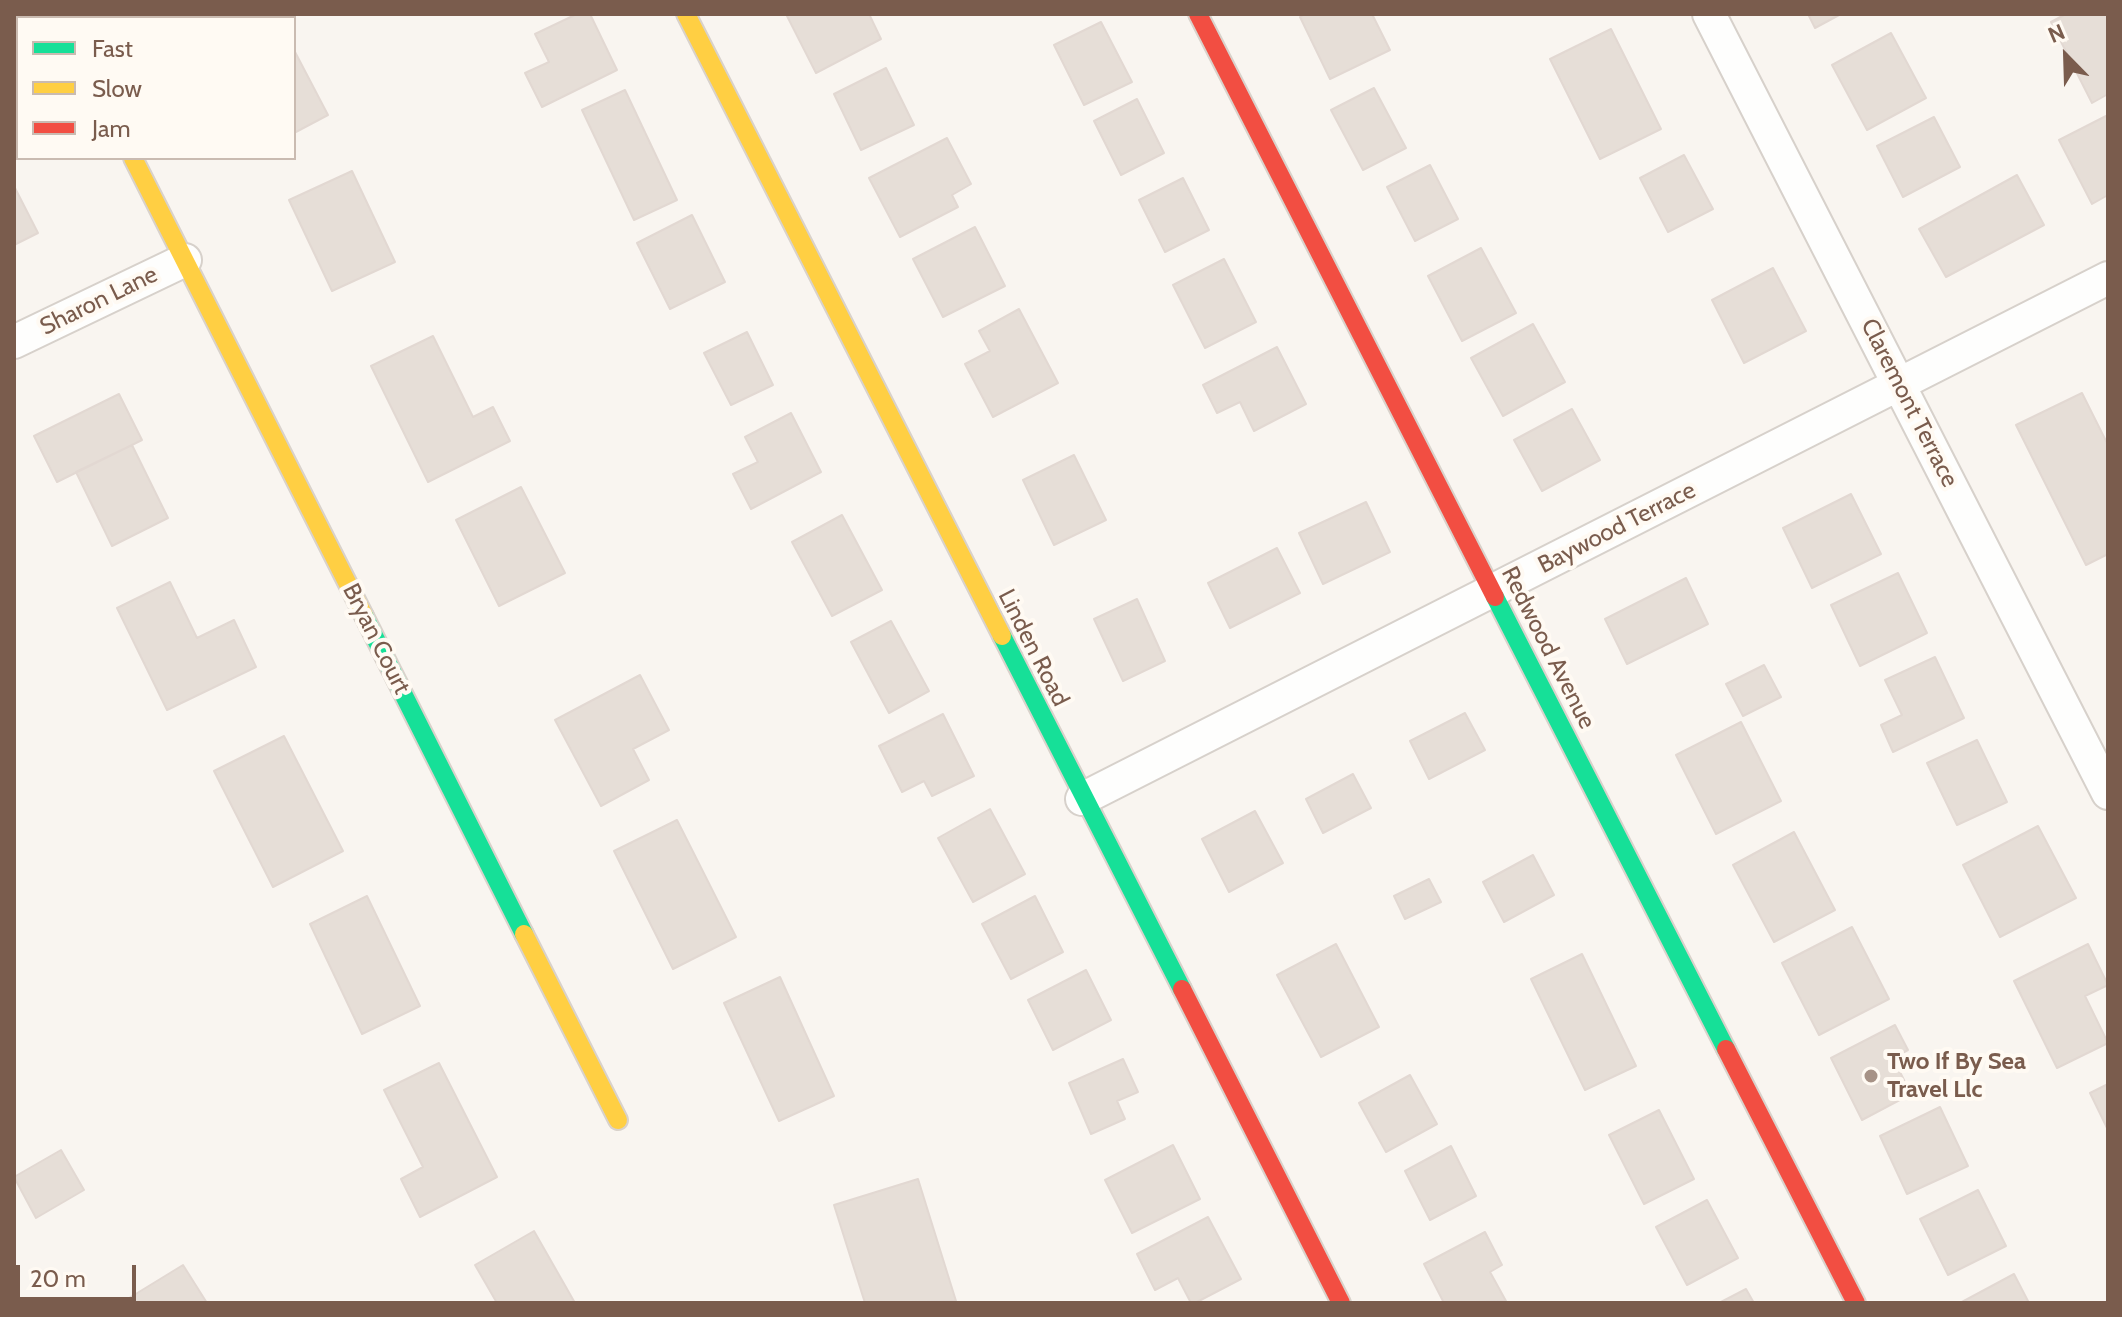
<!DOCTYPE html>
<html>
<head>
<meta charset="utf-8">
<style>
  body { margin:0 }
  #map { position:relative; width:2122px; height:1317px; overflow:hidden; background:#f9f5f0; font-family:Cabin,sans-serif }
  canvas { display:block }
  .frame { position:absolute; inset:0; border:16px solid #7a5c4d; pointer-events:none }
  .legend { position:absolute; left:16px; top:16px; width:280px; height:144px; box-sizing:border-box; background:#fffaf3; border:2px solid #cabbb1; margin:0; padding:10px 14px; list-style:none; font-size:24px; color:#7a5c4d }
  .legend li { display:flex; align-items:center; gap:16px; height:40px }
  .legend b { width:40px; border:2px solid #cabbb1 }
  .north { position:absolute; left:2026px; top:16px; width:80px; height:80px; -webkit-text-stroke:6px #fffaf3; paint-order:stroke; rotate:337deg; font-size:22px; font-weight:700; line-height:32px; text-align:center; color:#7a5c4d }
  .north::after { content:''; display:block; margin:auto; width:28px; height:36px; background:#7a5c4d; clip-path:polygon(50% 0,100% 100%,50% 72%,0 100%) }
  .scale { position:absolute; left:16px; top:1265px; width:120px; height:36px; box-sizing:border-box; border:4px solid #7a5c4d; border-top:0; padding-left:10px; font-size:24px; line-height:28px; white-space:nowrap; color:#7a5c4d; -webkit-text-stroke:6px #fffaf3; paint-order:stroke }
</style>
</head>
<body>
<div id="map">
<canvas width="2122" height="1317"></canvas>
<div class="frame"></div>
<ul class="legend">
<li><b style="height:10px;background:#16e098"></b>Fast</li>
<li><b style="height:10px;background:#ffcf43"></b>Slow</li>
<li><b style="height:10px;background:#f24e42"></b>Jam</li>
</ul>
<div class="north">N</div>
<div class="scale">20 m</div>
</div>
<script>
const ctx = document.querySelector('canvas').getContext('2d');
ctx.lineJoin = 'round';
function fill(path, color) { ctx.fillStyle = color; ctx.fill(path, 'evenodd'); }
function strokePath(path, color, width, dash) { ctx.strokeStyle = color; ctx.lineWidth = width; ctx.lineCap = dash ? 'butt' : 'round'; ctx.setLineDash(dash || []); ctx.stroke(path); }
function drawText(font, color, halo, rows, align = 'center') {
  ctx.font = font + ' Cabin,sans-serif'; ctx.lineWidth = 8; ctx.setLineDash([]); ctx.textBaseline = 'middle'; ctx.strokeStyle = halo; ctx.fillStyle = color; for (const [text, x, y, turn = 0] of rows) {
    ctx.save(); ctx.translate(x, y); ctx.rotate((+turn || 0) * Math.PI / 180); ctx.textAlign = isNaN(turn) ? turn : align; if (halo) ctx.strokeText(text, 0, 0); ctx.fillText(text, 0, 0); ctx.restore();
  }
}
const building = new Path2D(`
  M577 14H590L617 70 542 107 525 73 549 62 535 34Z
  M786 14H869L881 39 816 73Z
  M1305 14H1372L1390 50 1330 79 1300 17Z
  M1808 14H1841L1815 28Z
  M2066 14H2108V94L2092 103 2051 22Z
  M1101 22 1132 82 1084 105 1054 45Z
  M1611 29 1661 129 1600 159 1550 59Z
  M1891 33 1926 98 1867 130 1832 65Z
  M294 50 328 115 294 133Z
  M886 68 914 125 861 150 834 94Z
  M1374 88 1406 148 1363 170 1331 110Z
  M625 90 677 200 634 220 582 110Z
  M1137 99 1164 153 1121 175 1094 121Z
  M2108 115V195L2092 204 2059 140Z
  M1934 117 1960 167 1903 197 1877 146Z
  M947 138 971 184 952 195 958 207 900 237 869 178Z
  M1684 155 1713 209 1668 232 1640 178Z
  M1430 165 1458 219 1415 241 1387 187Z
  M352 171 395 262 332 291 289 200Z
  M2017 175 2044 225 1946 277 1919 229Z
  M1183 178 1209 230 1165 252 1139 200Z
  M14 186 38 233 14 245Z
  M692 215 725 282 670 309 637 243Z
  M975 227 1005 286 943 317 913 259Z
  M1481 248 1516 313 1462 341 1428 276Z
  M1224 259 1256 322 1205 348 1173 285Z
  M1773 268 1806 331 1744 363 1712 300Z
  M1019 309 1058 383 993 417 965 364 990 351 979 331Z
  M1533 324 1565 382 1503 416 1471 358Z
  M747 332 773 385 731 405 704 353Z
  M433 336 473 417 493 407 510 441 428 482 371 366Z
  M1277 347 1306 404 1254 431 1240 402 1217 413 1203 385Z
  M2082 393 2108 445V554L2086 565 2016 425Z
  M119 394 142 440 57 482 34 436Z
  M1572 409 1600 460 1542 491 1514 440Z
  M791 413 821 472 751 509 733 474 758 462 745 437Z
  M132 445 168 518 112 546 76 472Z
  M1074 455 1106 520 1054 545 1023 480Z
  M521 487 565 573 499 606 456 520Z
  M1851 494 1881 554 1812 588 1783 528Z
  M1366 502 1390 552 1323 584 1299 533Z
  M842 515 882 590 832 616 792 542Z
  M1277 548 1300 593 1230 628 1208 583Z
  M1898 573 1927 633 1860 666 1831 605Z
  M1686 578 1708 624 1627 664 1605 619Z
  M170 582 197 638 234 620 256 667 167 710 117 608Z
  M1137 599 1165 661 1123 681 1094 619Z
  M891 621 929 691 889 713 851 642Z
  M1935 657 1964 718 1893 752 1881 725 1902 715 1885 680Z
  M1764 665 1781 697 1743 716 1726 684Z
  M640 675 669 730 633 749 649 780 601 806 555 720Z
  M1465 713 1485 750 1429 779 1410 741Z
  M943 714 974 776 932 796 924 781 902 792 879 746Z
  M1741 722 1781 801 1716 834 1676 755Z
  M284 736 343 851 273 887 214 771Z
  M1977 740 2007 802 1957 825 1927 763Z
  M1353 774 1371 808 1323 833 1306 799Z
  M990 809 1025 874 973 902 938 838Z
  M1255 811 1283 863 1229 892 1202 839Z
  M677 820 736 937 673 969 614 851Z
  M2038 826 2076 898 2000 937 1963 865Z
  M1794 832 1835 910 1774 942 1733 865Z
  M1533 855 1554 895 1504 922 1483 882Z
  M1429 879 1441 902 1405 919 1394 896Z
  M367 896 420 1006 362 1034 310 924Z
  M1035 896 1063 952 1011 979 982 924Z
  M1852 927 1889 999 1819 1035 1782 963Z
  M1336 944 1379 1027 1321 1057 1277 975Z
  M2088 944 2108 985 2085 996 2108 1043 2057 1068 2014 981Z
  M1582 954 1636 1066 1585 1090 1531 979Z
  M1086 970 1111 1020 1053 1050 1028 1000Z
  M780 977 834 1096 779 1121 724 1003Z
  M1895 1025 1908 1050 1893 1058 1911 1094 1862 1120 1831 1058Z
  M1123 1059 1138 1092 1117 1101 1125 1119 1091 1134 1069 1083Z
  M439 1063 497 1177 420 1217 401 1179 423 1167 384 1090Z
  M1410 1075 1437 1124 1386 1152 1359 1103Z
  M2108 1084V1130L2090 1093Z
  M1940 1107 1968 1166 1907 1194 1880 1136Z
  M1659 1110 1694 1179 1644 1204 1609 1135Z
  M1173 1145 1200 1199 1132 1233 1105 1180Z
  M1451 1146 1476 1196 1430 1220 1405 1171Z
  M61 1150 84 1190 36 1218 14 1177Z
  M918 1179 956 1301 865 1303 834 1205Z
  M1978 1190 2006 1246 1948 1275 1920 1219Z
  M1707 1200 1738 1258 1687 1285 1656 1227Z
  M1208 1217 1241 1279 1195 1303H1191L1178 1278 1155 1290 1137 1254Z
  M534 1231 575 1303H497L475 1265Z
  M1485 1232 1502 1265 1490 1272 1506 1301 1444 1303 1424 1264Z
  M183 1265 207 1303H121Z
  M2014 1274 2029 1303H1960Z
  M1746 1289 1754 1303H1719Z`);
const street = new Path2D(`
  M60 14 62 18
  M1709 14 2108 793
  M14 342 185 260
  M1082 799 2108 278`);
const fast = new Path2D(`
  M1495 597 1726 1049
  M364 616 524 934
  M1002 636 1182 989`);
const slow = new Path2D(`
  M686 14 1002 636
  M133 158 364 616
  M524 934 618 1120`);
const jam = new Path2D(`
  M1198 14 1495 597
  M1182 989 1341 1303
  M1726 1049 1856 1303`);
const markers = [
  [1871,1076,8,"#a69286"]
];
const streetNames = [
  ["Sharon Lane",99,301,-26],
  ["Claremont Terrace",1909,403,63],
  ["Baywood Terrace",1617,528,-27],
  ["Bryan Court",376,639,63],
  ["Linden Road",1033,648,63],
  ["Redwood Avenue",1548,648,63]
];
const poiNames = [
  ["Two If By Sea",1887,1062],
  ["Travel Llc",1887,1090]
];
fill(building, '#e6ded7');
strokePath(building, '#e2d8d2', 2);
strokePath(street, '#d7d1cb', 36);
strokePath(fast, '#d9d2cb', 22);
strokePath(slow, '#d9d2cb', 22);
strokePath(jam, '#d9d2cb', 22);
strokePath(street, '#fefefd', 32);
strokePath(fast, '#16e098', 18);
strokePath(slow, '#ffcf43', 18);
strokePath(jam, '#f24e42', 18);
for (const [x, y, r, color] of markers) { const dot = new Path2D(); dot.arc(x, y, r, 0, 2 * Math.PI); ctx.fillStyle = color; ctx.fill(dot); strokePath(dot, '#fffaf3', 3); }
drawText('24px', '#7a5c4d', '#fffaf3', streetNames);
drawText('bold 24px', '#7a5c4d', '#fffaf3', poiNames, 'left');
</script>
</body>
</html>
